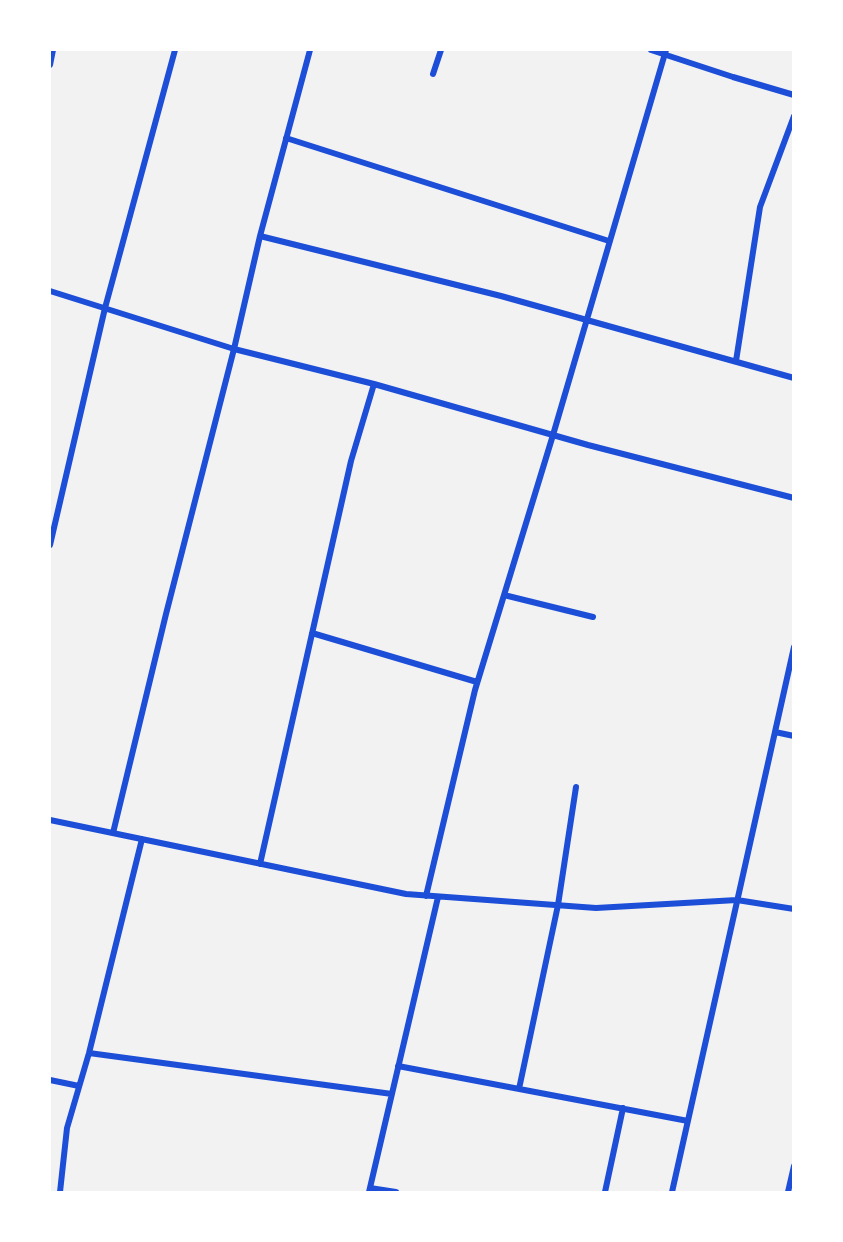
<!DOCTYPE html>
<html>
<head>
<meta charset="utf-8">
<style>
  body { margin:0 }
  #map { position:relative; width:843px; height:1242px; overflow:hidden; background:#f2f2f2; font-family:Roboto,sans-serif }
  canvas { display:block }
  .frame { position:absolute; inset:0; border:51px solid #fff; pointer-events:none }
</style>
</head>
<body>
<div id="map">
<canvas width="843" height="1242"></canvas>
<div class="frame"></div>
</div>
<script>
const ctx = document.querySelector('canvas').getContext('2d');
ctx.lineJoin = 'round';
function strokePath(path, color, width, dash) { ctx.strokeStyle = color; ctx.lineWidth = width; ctx.lineCap = dash ? 'butt' : 'round'; ctx.setLineDash(dash || []); ctx.stroke(path); }
const minor = new Path2D(`
  M651 50 733 77 794 95
  M50 65 53 50
  M433 74 441 50
  M286 138 609 241
  M260 236 501 296 794 378
  M50 291 234 349 374 384 588 445 794 498
  M736 361 760 207 794 116
  M50 545 105 308 175 50
  M504 595 593 617
  M312 633 477 682
  M775 732 794 736
  M50 820 406 894 596 908 737 900 794 909
  M113 833 166 614 234 349 260 236 310 50
  M260 864 351 461 374 384
  M426 896 475 690 553 435 666 50
  M89 1053 392 1094
  M398 1066 688 1121
  M50 1080 79 1086
  M519 1089 558 905 576 787
  M370 1188 396 1192
  M60 1192 67 1128 89 1053 142 839
  M369 1192 438 897
  M605 1192 623 1108
  M672 1192 794 647
  M788 1192 794 1166`);
strokePath(minor, '#1d4ed8', 6);
</script>
</body>
</html>
